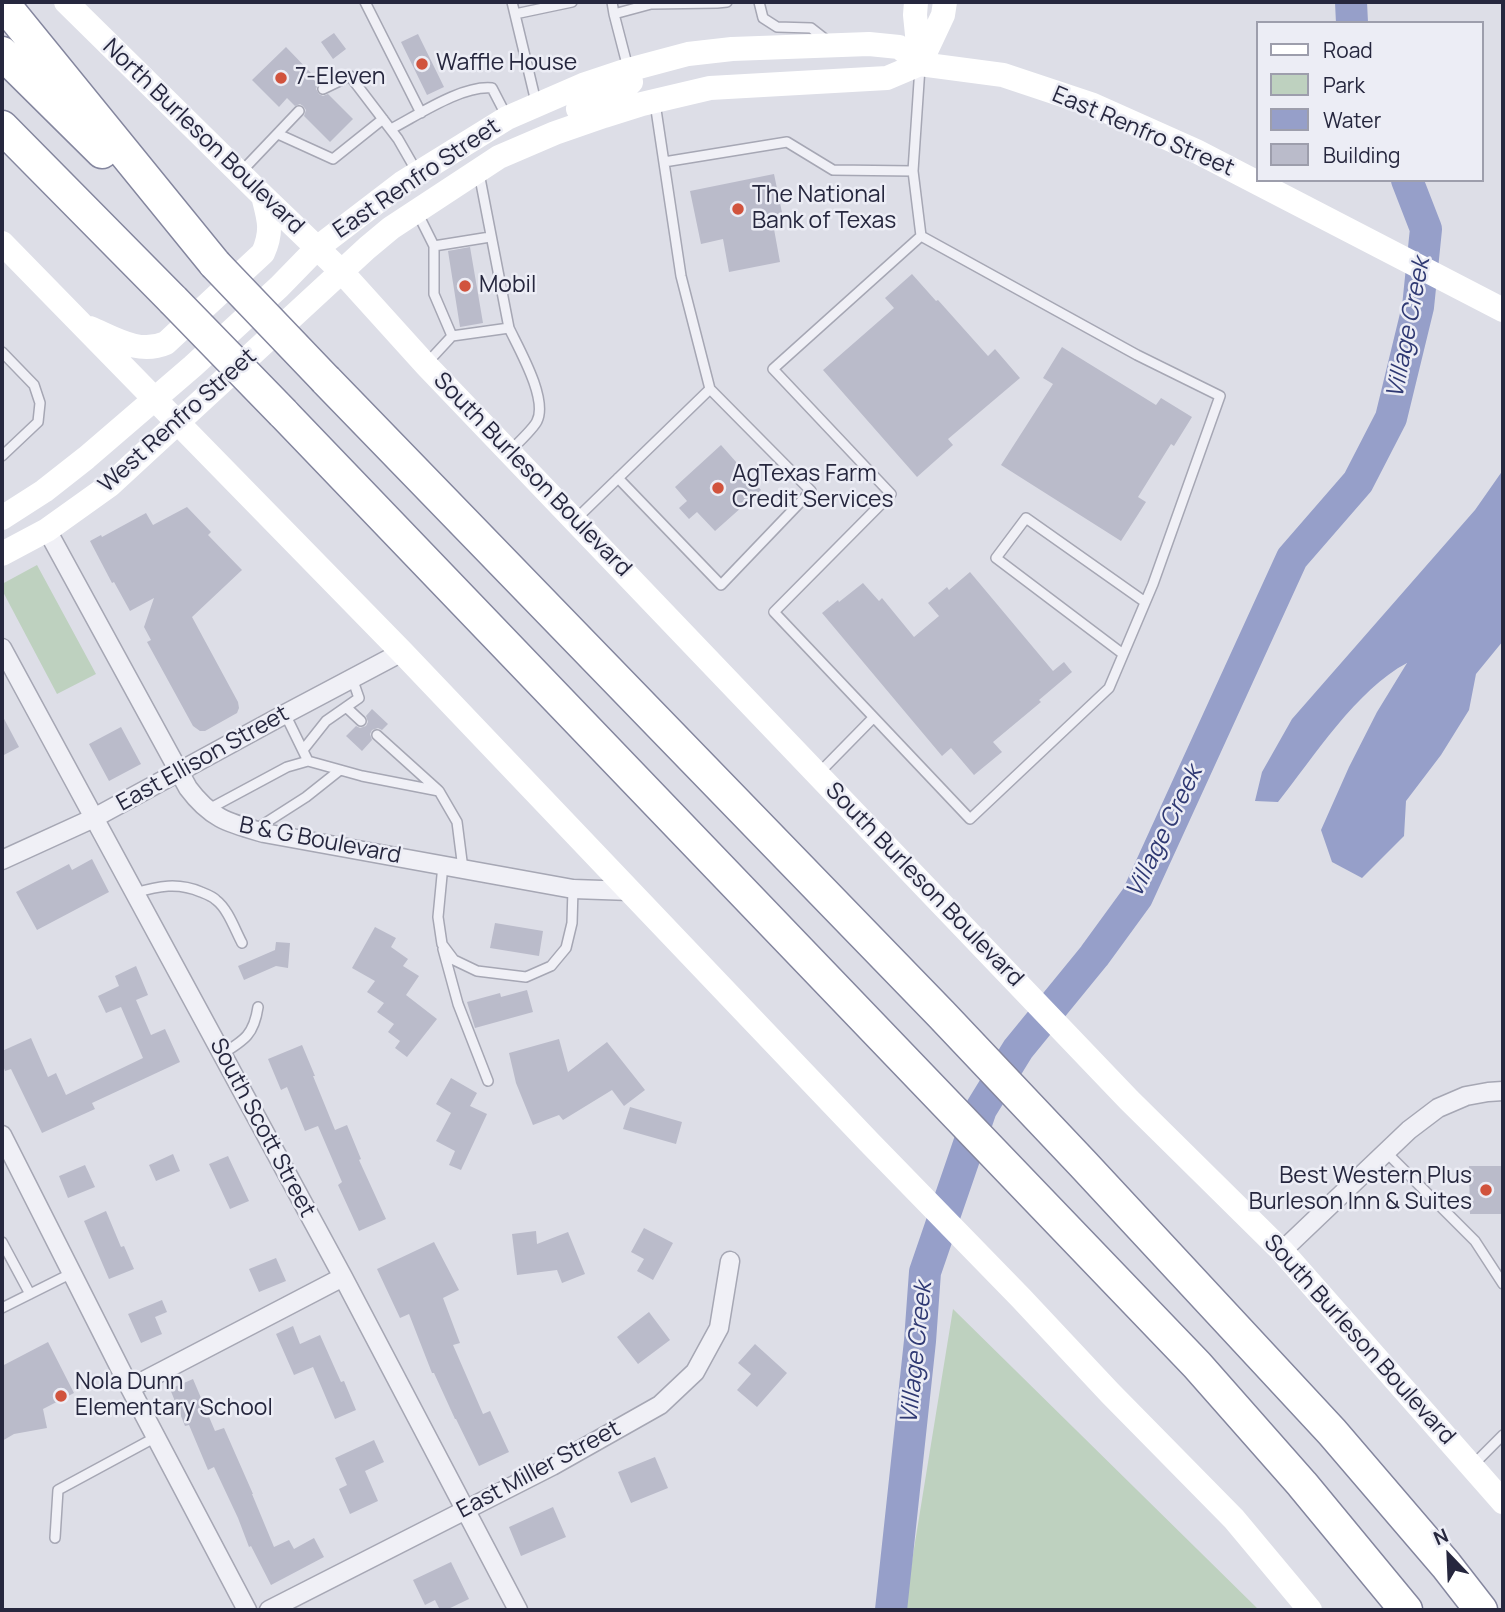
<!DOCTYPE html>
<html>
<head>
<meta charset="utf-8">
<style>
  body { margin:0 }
  #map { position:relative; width:1505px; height:1612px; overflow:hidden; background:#dddee7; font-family:Manrope,sans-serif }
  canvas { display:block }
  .frame { position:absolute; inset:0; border:4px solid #26273e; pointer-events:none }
  .legend { position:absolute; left:1256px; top:21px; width:228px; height:161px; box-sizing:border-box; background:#ecedf5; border:2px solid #9d9eac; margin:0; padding:9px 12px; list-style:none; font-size:21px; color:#26273e }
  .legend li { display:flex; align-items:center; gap:14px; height:35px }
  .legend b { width:35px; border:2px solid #9d9eac }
  .north { position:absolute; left:1414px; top:1521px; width:70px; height:70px; -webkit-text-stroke:5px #ecedf5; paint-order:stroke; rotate:337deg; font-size:19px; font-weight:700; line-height:28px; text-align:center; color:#26273e }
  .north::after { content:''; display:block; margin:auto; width:24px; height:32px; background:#26273e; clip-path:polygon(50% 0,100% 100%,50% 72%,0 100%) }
</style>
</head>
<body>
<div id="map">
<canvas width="1505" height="1612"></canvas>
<div class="frame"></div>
<ul class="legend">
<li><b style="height:9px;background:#fff"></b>Road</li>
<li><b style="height:19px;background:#bed1bf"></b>Park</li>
<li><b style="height:19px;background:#969fc9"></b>Water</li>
<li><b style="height:19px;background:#babbca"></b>Building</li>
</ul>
<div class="north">N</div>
</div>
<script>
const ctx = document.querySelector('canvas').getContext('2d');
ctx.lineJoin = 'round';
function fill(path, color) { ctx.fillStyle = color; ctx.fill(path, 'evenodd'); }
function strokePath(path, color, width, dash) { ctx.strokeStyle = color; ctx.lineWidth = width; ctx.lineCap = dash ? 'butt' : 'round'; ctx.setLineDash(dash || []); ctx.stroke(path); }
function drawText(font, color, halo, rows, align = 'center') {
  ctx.font = font + ' Manrope,sans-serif'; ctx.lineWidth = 5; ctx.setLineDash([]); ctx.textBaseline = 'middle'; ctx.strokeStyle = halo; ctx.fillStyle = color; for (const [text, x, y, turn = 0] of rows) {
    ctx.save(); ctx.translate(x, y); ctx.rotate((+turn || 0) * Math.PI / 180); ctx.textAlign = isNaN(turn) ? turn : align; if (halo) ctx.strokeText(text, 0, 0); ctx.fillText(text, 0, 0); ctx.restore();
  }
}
const green = new Path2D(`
  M37 565 96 674 57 694 2 590V584Z
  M953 1309 1259 1610H904Z`);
const water = new Path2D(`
  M1503 470V641L1476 674 1469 710 1441 755 1406 801 1404 836 1362 878 1332 862 1321 830 1349 767 1377 712 1407 663C1357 689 1313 758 1278 802L1255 801 1262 772 1292 719 1475 510Z`);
const river = new Path2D(`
  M1351 2 1352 23
  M891 1610 920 1341 925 1272 981 1109 1018 1049 1094 956 1137 897 1292 558 1358 482 1391 418 1418 307 1426 229 1407 180`);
const building = new Path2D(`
  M334 33 346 49 333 59 321 42Z
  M418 34 444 87 427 95 401 42Z
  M286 47 311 73 309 75 318 84 316 89 319 94 323 96 328 94 353 119 330 142 304 116 306 110 303 106 300 104 295 106 287 98 279 107 252 80Z
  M774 174 785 227 774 229 780 262 729 272 723 239 701 244 690 191Z
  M470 247 483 323 460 327 448 251Z
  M912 274 936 301 938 300 988 356 995 349 1020 378 948 439 953 445 917 477 823 370 894 308 885 298Z
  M1062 347 1156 405 1161 398 1192 417 1174 446 1171 444 1138 497 1146 502 1121 541 1001 465 1053 384 1043 378Z
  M721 445 761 490 715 531 697 512 689 519 679 508 687 501 675 487Z
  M187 507 211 532 208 535 242 570 192 617 238 702 239 708 237 713 205 731H200L193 726 147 642 151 640 144 627 154 598 130 611 114 582 112 583 90 541 101 535 102 537 146 513 153 525Z
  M970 572 1053 671 1064 662 1072 672 1039 700 1041 702 993 742 1002 752 974 775 951 748 942 756 822 613 838 600 839 602 863 583 879 601 882 598 914 637 939 616 928 603 947 587 949 590Z
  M372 709 388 724 382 730 378 728 372 730 370 734 372 740 362 751 346 736 356 726 360 728 366 726 368 722 366 716Z
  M2 715 19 747 2 756Z
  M121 727 141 764 109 781 89 744Z
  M92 859 109 892 37 930 16 892 69 864 72 870Z
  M495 923 543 931 539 956 490 948Z
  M375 927 396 938 391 947 408 959 403 966 419 976 406 995 437 1019 407 1057 395 1048 400 1041 388 1032 394 1024 377 1012 384 1003 367 992 375 981 352 968Z
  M276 942 290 943 288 968 276 966 244 980 238 966 275 950Z
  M136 966 148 995 136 1000 151 1035 165 1029 180 1062 92 1103 95 1109 42 1133 11 1069 5 1071 2 1063V1051L31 1038 48 1077 56 1073 66 1095 143 1058 121 1007 106 1013 98 996 119 986 115 976Z
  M527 990 533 1012 475 1028 467 1002 500 993 501 997Z
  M559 1039 568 1072 607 1042 645 1090 624 1106 612 1090 563 1120 559 1115 533 1125 516 1083 509 1053Z
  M302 1045 315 1076H313L335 1130 347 1125 361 1159 359 1160 386 1219 359 1231 338 1185 342 1182 318 1126 305 1131 287 1087 281 1090 268 1059Z
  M451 1078 477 1093 470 1106 487 1114 461 1170 449 1165 455 1151 436 1141 451 1113 436 1104Z
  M630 1107 682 1122 676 1144 623 1129Z
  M173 1154 180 1171 156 1181 149 1165Z
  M228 1156 249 1201 230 1209 209 1164Z
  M85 1165 95 1187 68 1198 59 1176Z
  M1469 1166H1503V1214H1470Z
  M106 1211 121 1247 124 1246 134 1269 109 1279 84 1221Z
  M644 1228 673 1243 653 1280 637 1271 644 1259 631 1252Z
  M536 1231 537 1244 568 1232 585 1274 562 1283 557 1270 517 1275 512 1234Z
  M434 1242 459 1290 443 1298 460 1343 453 1345 483 1414 490 1411 509 1452 479 1466 456 1419H455L434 1373H432L409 1314 400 1318 377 1269Z
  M276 1258 286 1281 259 1292 249 1269Z
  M162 1300 167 1312 155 1317 162 1334 141 1343 128 1314Z
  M649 1312 670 1340 638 1364 617 1337Z
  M293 1326 300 1344 320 1335 341 1382 344 1381 356 1410 335 1419 313 1367 294 1375 276 1334Z
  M48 1342 74 1393 43 1409 47 1428 14 1434 2 1441V1366Z
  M755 1344 787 1373 757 1407 737 1390 751 1374 738 1363Z
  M193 1379 215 1431 224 1428 253 1494H252L274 1547 289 1540 294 1549 314 1538 324 1557 271 1585 251 1546 249 1547 238 1518 214 1467 208 1470 189 1425 185 1426 170 1389Z
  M374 1440 384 1462 365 1471 378 1501 350 1514 339 1489 347 1485 335 1458Z
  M655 1457 668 1488 631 1503 618 1472Z
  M553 1507 566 1537 521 1556 509 1527Z
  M451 1562 469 1599 446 1610H440L435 1600 425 1605 413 1580Z`);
const lane = new Path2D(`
  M365 2 421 113
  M512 2 536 102
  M612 2 614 14
  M759 2 763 18 777 27 811 28 825 39
  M651 4 717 3 727 2
  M515 14 572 2
  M628 68 614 14 651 4V2
  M323 89 350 76 398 139 417 172
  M655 103 681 276 710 389
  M391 129C418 115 462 85 492 88L507 117
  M278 134 333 159 383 119
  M664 162 787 142 833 170 913 171 920 67
  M913 171 921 236 1137 355 1220 396 1153 584 1109 688 970 819 774 612 891 494 773 369 921 236
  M240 173 299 111
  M417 212 434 246V294L452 336
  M434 246 490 237
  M509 328C519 349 548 399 537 421 534 428 518 443 511 450
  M2 352 34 385 40 403 38 422 2 456
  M427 363 452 336 509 328 479 173
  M576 519 710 389 811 491 721 585 618 478
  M1123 654 996 558 1026 518 1145 602
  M346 707 361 721
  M285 714 308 761 362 776 439 791 457 822 463 869
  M377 735 438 790
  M303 750 326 721 359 698 352 678
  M819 773 873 718
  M207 810 287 767 308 761
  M256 829 306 797 340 770
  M443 865 438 917 442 944 454 960 477 971 526 977 551 966 566 948 572 923 573 889
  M135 893C158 886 178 882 201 892 206 894 212 896 216 900 228 909 235 930 242 943
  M443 949 458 1004 488 1081
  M222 1054C245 1040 254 1034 258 1007
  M1386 1152 1475 1241 1503 1284
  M2 1242 30 1294
  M2 1308 72 1273
  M1473 1465 1503 1435
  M55 1538 58 1490 156 1437`);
const street = new Path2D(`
  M47 530 188 788C211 819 229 823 264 833L573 889 631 891
  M2 648 343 1277 518 1610
  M2 860 94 818 285 714 402 652
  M2 1135 130 1388 247 1610
  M1282 1251 1409 1130 1438 1108 1466 1096 1488 1092 1503 1091
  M130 1388 343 1277
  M269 1610 552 1466 660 1405 695 1372 719 1328 730 1261`);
const secondary = new Path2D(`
  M66 2 263 196 341 271 426 365 1129 1100 1282 1251 1503 1502
  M916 2 915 15 920 64
  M920 64 943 15 945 2
  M578 109 622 91 631 82 628 70
  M2 243 402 652 869 1142 1021 1298 1110 1393 1234 1519 1310 1610
  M90 328C114 338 139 355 166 343L263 253C273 231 269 219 263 196
  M2 518 44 491 86 458 193 366 279 287 317 248 402 183 507 118 583 85 628 70 688 54 732 49 869 44 899 47 920 64
  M2 554 47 530 110 485 367 248 391 228 499 157 555 133 604 116 642 104 710 88 887 78 920 64 1003 75 1093 105 1196 151 1503 310`);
const highway = new Path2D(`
  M2 2 215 264
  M2 53 102 152
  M2 127 173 300
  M326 380 941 1014 1083 1164 1332 1432 1446 1565 1481 1610
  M283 413 1197 1365 1302 1484 1406 1610`);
const highwayBridge = new Path2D(`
  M215 264 326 380
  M173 300 283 413`);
const markers = [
  [422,64,7,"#d1533d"],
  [281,78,7,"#d1533d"],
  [738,209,7,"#d1533d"],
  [465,286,7,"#d1533d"],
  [718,488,7,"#d1533d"],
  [1486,1190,7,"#d1533d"],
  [61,1396,7,"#d1533d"]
];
const poiNames = [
  ["Waffle House",436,64],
  ["7-Eleven",295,78],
  ["The National",752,196],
  ["Bank of Texas",752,222],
  ["Mobil",479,286],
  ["AgTexas Farm",732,475],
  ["Credit Services",732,501],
  ["Best Western Plus",1472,1177,"right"],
  ["Burleson Inn & Suites",1472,1203,"right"],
  ["Nola Dunn",75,1383],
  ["Elementary School",75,1409]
];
const streetNames = [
  ["East Renfro Street",1143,132,23],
  ["North Burleson Boulevard",203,137,44],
  ["East Renfro Street",417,179,-34],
  ["West Renfro Street",178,421,-42],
  ["South Burleson Boulevard",532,475,46],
  ["East Ellison Street",203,759,-29],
  ["B & G Boulevard",320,841,11],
  ["South Burleson Boulevard",924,885,46],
  ["South Scott Street",262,1128,62],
  ["South Burleson Boulevard",1359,1340,48],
  ["East Miller Street",539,1470,-28]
];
const waterNames = [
  ["Village Creek",1409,328,-79],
  ["Village Creek",1165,832,-64],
  ["Village Creek",917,1353,-84]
];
fill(green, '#bed1bf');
fill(water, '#969fc9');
strokePath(river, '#969fc9', 32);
fill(building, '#babbca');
strokePath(lane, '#a6a7b4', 12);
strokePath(street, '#a6a7b4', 21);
strokePath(highway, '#84869e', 35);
strokePath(lane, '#f0f0f6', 9);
strokePath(street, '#f0f0f6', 18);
strokePath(secondary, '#fff', 24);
strokePath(highway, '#fff', 32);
strokePath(highwayBridge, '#84869e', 35, []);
strokePath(highwayBridge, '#fff', 32);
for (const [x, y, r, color] of markers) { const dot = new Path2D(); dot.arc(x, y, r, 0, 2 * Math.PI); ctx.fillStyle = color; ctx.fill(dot); strokePath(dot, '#ecedf5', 2.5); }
drawText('23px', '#26273e', '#ecedf5', poiNames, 'left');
drawText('23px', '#26273e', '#ecedf5', streetNames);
drawText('italic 24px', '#2f3973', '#ecedf5', waterNames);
</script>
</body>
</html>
